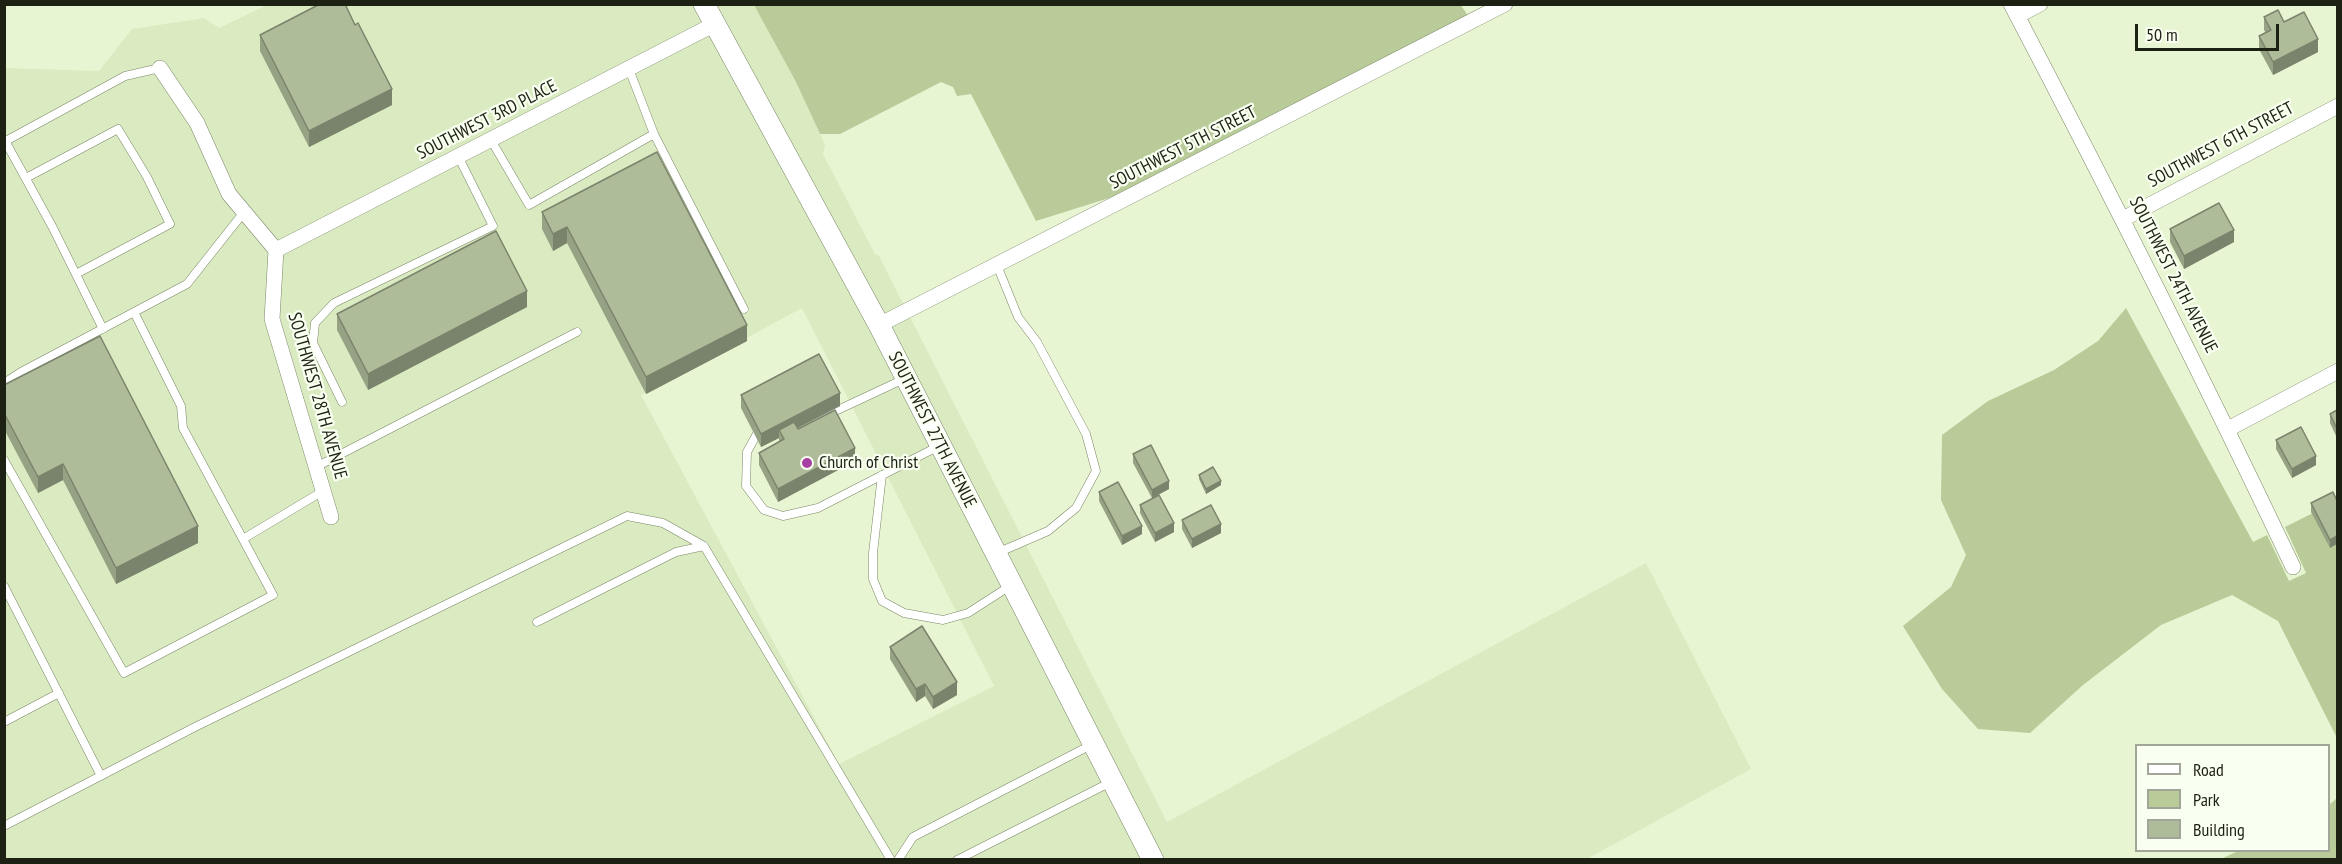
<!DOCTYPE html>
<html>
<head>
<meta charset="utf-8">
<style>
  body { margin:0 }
  #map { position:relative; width:2342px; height:864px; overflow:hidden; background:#e8f5d2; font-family:"PT Sans Narrow",sans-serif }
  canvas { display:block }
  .frame { position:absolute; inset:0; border:6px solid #1d2114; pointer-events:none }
  .legend { position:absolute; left:2135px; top:744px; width:195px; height:108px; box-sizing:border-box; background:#f9fff1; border:2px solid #a1a699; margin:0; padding:8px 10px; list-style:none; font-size:18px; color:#1d2114 }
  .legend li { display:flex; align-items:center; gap:12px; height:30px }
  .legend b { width:30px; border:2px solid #a1a699 }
  .scale { position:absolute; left:2135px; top:24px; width:144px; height:27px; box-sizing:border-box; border:3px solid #1d2114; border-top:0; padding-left:8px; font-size:18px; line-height:21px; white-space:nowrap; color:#1d2114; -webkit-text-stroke:4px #f9fff1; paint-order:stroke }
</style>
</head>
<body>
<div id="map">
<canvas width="2342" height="864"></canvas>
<div class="frame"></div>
<ul class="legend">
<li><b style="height:8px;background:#fff"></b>Road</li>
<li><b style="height:16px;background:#b8cb98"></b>Park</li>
<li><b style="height:16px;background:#afbc9a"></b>Building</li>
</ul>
<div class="scale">50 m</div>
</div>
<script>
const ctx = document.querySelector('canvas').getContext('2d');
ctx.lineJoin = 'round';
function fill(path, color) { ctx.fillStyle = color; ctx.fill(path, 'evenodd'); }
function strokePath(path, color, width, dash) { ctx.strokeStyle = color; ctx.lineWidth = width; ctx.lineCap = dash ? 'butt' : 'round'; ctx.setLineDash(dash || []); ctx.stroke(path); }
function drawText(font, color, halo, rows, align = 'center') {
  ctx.font = font + ' "PT Sans Narrow",sans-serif'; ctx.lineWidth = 4.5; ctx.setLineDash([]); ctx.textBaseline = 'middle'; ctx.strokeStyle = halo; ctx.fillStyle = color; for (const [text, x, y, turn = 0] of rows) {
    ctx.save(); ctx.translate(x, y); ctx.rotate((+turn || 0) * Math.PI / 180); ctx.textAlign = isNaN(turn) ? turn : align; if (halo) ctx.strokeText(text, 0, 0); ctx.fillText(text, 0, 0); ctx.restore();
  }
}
const built = new Path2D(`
  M269 4 694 5 870 330 1141 859 5 860V68L99 71 132 29 204 18 219 28ZM802 308 994 686 839 764 641 395Z
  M715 5H754L796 82 825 145 823 154 875 254 879 256 1167 822 1646 563 1751 769 1587 859H1163Z`);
const green = new Path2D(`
  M1460 4 1471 20 1144 187 1036 221 971 94 957 96 953 87 941 82 840 134H820L796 82 754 5Z
  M2126 308 2253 542 2267 535 2289 581 2306 573 2285 527 2337 501V738L2278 621 2232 595 2161 625 2083 685 2030 733 1978 729 1942 689 1903 626 1951 587 1966 555 1941 500 1942 435 1988 401 2054 370 2098 341Z
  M2337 798V859H2221L2238 851 2328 850 2329 805Z`);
const lane = new Path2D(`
  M654 134 744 309
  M4 139 53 228 103 329
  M491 140 529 205 654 134 629 69
  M4 142 125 76 160 68
  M26 178 118 129 147 177 170 224 76 274
  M4 383 21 372 187 284 244 212
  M342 402 313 343 315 323 334 303 493 226 458 156
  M813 417 827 415 904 379
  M761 430 758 432 747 452 746 486 764 510 783 516 818 508 939 446
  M4 460 124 673 273 595 183 428 181 406 134 312
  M316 467 577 332
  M882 475 873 553V579L882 601 904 613 943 620 968 613 1010 586
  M243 539 323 491
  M997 553 1048 531 1076 508 1096 471 1086 434 1037 342 1018 317 997 265
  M4 586 101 776
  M537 622 676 552 704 546
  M4 722 59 693
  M4 826 195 727 627 516 663 523 704 546 891 860
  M898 860 913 837 1091 745
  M957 860 1111 782`);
const street = new Path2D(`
  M2011 4C2109 191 2203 377 2293 567
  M2017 16 2040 4
  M160 68 197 123 229 194 276 250 272 319 331 517
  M2123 219 2338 106
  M276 250 715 24
  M879 325 1505 4
  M2228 429 2338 371`);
const secondary = new Path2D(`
  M704 4 879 325 1153 860`);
const wall = new Path2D(`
  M2264 17 2284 22 2318 52 2273 75 2259 49V36L2266 33 2264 30Z
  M260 35 392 105 309 147 260 51Z
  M542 212 747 341 646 394 567 243 553 251 542 229Z
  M2170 229 2234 242 2184 269 2170 242Z
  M527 307 368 390 337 330V314Z
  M4 385 198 543 116 584 63 480 38 493 4 429Z
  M741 395 840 406 798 428V429L855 461 778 502 759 465V453L779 442V438L761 447 741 408Z
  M2337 410V438L2330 423V414Z
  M2276 440 2316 465 2292 478 2276 449Z
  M1133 454 1169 489 1152 498 1133 463Z
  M1199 475 1221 485 1206 494 1199 479Z
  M1099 492 1142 534 1122 545 1099 501Z
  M2337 501 2330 548 2311 512V503Z
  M1140 505 1174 532 1155 542 1140 513Z
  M1182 520 1221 533 1192 548 1182 529Z
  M890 647 957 695 933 709 925 696 916 702 890 659Z`);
const shadedWall = new Path2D(`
  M2318 39V52L2273 75V62Z
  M392 89V105L309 147V131Z
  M567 227V243L553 251V234Z
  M2234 230V242L2184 269V256Z
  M527 291V307L368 390V374Z
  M747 325V341L646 394V377Z
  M840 393V406L782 436 779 430V438L761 447V434Z
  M855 448V461L778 502V489Z
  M2316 456V465L2292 478V469Z
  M63 464V480L38 493V477Z
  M1169 481V489L1152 498V490Z
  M1221 481V485L1206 494V489Z
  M1174 523V532L1155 542V533Z
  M1221 524V533L1192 548V539Z
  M198 526V543L116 584V568Z
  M1142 526V534L1122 545V536Z
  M2337 536V544L2330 548V540Z
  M957 682V695L933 709V697Z
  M925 684V696L916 702V689Z`);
const building = new Path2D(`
  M320 4H345L355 25 358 23 392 89 309 131 260 35Z
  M2278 10 2284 22 2304 12 2318 39 2273 62 2259 36 2271 30 2264 17Z
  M657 152 747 325 646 377 567 227 553 234 542 212Z
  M2219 203 2234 230 2184 256 2170 229Z
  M496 231 527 291 368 374 337 314Z
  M100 336 198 526 116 568 63 464 38 477 4 413V385Z
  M819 354 840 393 761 434 741 395Z
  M835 410 855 448 778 489 759 453 784 439 779 430 794 422 798 429Z
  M2337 410V429L2330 414Z
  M2301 427 2316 456 2292 469 2276 440Z
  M1151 445 1169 481 1152 490 1133 454Z
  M1213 467 1221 481 1206 489 1199 475Z
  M1118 482 1142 526 1122 536 1099 492Z
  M2333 492 2337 501V536L2330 540 2311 503Z
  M1159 495 1174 523 1155 533 1140 505Z
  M1211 505 1221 524 1192 539 1182 520Z
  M922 626 957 682 933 697 925 684 916 689 890 647Z`);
const markers = [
  [807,463,6,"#a83fa2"]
];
const streetNames = [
  ["SOUTHWEST 3RD PLACE",487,120,-27],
  ["SOUTHWEST 6TH STREET",2221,145,-28],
  ["SOUTHWEST 5TH STREET",1183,148,-27],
  ["SOUTHWEST 24TH AVENUE",2173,275,63],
  ["SOUTHWEST 28TH AVENUE",317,396,74],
  ["SOUTHWEST 27TH AVENUE",932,430,63]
];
const poiNames = [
  ["Church of Christ",819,463]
];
fill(built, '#dbebc1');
fill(green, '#b8cb98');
strokePath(lane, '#7a8666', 9);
strokePath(street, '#7a8666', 16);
strokePath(secondary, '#7a8666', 22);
strokePath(lane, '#fff', 8);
strokePath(street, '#fff', 15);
strokePath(secondary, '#fff', 21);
fill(wall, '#96a284');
fill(shadedWall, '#7a846c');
fill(building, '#afbc9a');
strokePath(building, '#7a846c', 1.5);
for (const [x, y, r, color] of markers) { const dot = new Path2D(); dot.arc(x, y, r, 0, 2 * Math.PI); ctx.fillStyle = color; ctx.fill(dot); strokePath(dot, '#f9fff1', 2); }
drawText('18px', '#1d2114', '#f9fff1', streetNames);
drawText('18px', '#1d2114', '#f9fff1', poiNames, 'left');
</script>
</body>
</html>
